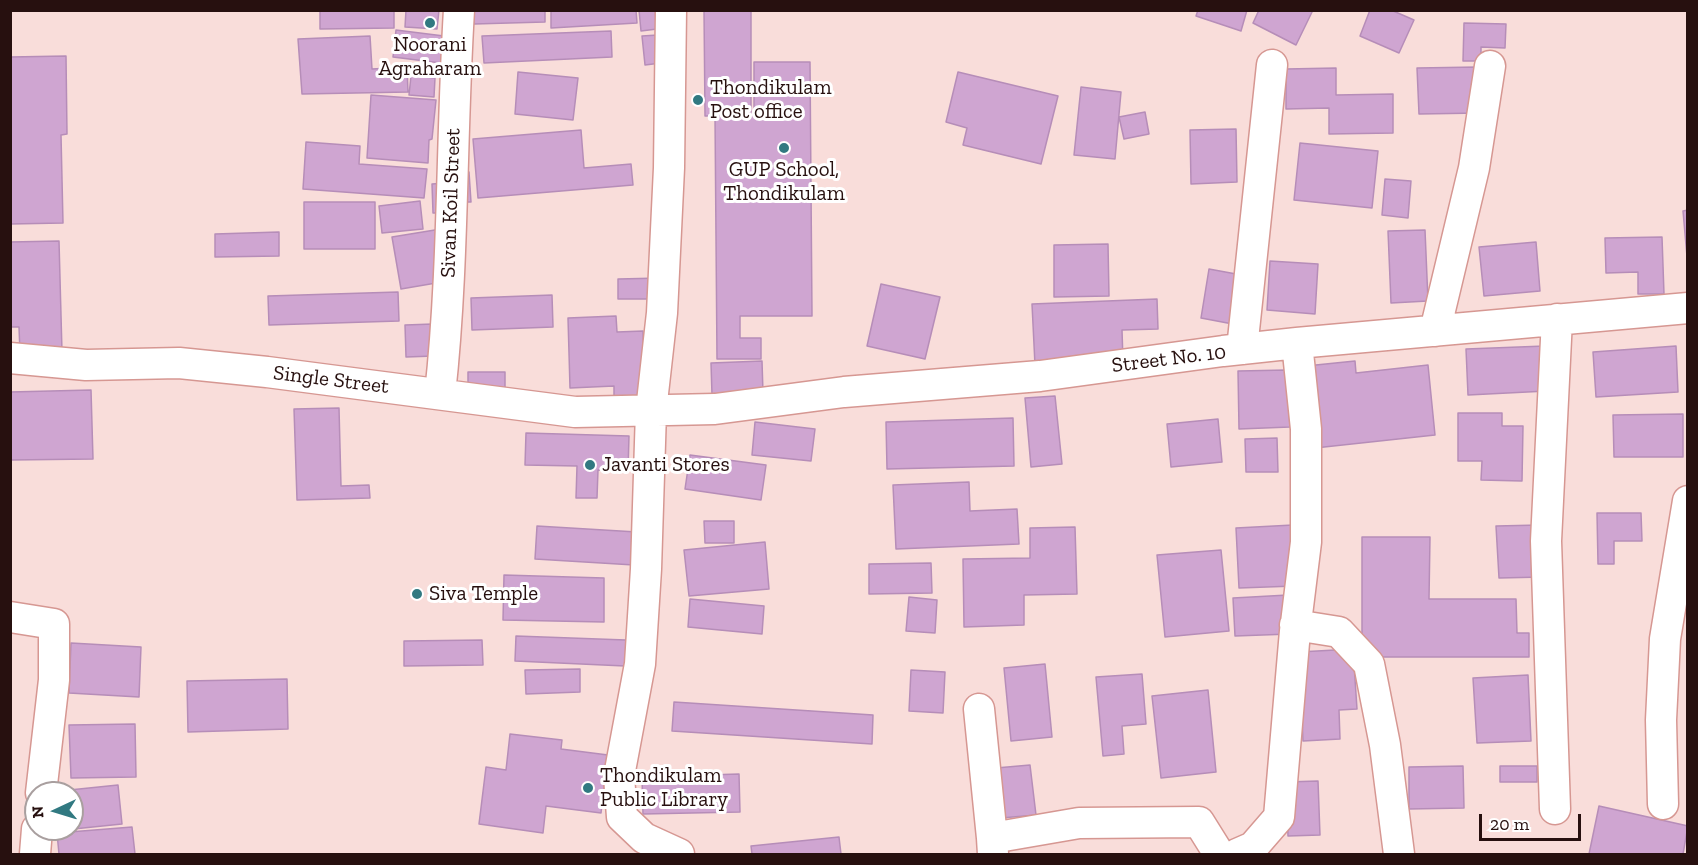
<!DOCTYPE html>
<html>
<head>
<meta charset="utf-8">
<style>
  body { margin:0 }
  #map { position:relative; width:1698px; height:865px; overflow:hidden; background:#f9ddda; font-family:"Zilla Slab",serif }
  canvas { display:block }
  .frame { position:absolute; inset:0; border:12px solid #27100f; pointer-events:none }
  .north { position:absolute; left:24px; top:781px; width:60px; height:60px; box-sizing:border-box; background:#fff; border:2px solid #a99f9f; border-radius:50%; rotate:266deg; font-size:16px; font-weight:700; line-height:24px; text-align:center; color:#27100f }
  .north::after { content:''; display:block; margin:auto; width:21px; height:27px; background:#317981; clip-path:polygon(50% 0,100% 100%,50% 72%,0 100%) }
  .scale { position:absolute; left:1479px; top:814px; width:102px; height:27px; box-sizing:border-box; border:3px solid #27100f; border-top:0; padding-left:8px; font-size:18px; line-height:21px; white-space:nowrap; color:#27100f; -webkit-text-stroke:4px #fff; paint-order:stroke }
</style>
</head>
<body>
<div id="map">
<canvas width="1698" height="865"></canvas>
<div class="frame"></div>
<div class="north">N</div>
<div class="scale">20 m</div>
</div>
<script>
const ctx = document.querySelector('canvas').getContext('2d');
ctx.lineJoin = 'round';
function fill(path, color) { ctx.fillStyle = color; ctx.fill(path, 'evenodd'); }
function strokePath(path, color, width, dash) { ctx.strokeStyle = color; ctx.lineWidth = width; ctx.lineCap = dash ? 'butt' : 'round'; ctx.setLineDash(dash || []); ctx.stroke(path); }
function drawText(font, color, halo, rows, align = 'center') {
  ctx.font = font + ' "Zilla Slab",serif'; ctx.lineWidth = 6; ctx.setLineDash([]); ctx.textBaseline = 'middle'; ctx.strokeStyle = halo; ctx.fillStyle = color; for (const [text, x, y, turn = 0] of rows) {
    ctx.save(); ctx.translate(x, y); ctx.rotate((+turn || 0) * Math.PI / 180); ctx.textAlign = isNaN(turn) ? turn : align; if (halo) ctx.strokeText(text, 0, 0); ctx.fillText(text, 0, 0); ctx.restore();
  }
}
const building = new Path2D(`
  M320 10H394V28L320 29Z
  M406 10H439L437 29 405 27Z
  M473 10H545V22L474 24Z
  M551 10H636L637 23 551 28Z
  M639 10H655L657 29 641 31Z
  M704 10H751V114H754V62H810L812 316H740V338H761V359H717L715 116H705Z
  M1198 10H1247L1241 31 1196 16Z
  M1259 10H1313L1296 45 1253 23Z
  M1370 10H1391L1414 20 1399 53 1360 36Z
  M1464 23 1506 24 1505 48 1481 47V61H1463Z
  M396 30 452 37 449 64 393 57Z
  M611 31 612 57 484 63 482 36Z
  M658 35 661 63 645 65 642 36Z
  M370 36 372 69 407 67 408 92 302 94 298 39Z
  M66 56 67 134 61 135 63 223 10 224V57Z
  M1478 67 1480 113 1419 114 1417 68Z
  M1336 68V95L1393 94V133L1329 134V108L1286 109V69Z
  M518 72 578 78 573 120 515 114Z
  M958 72 1058 96 1041 164 963 145 967 128 946 122Z
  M411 76 435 78 434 97 409 95Z
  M1081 87 1121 92 1115 159 1074 155Z
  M371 95 436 100 432 139 429 140 428 163 367 158Z
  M1145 112 1149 134 1124 139 1119 117Z
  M1236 129 1237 182 1191 184 1190 130Z
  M581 130 584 168 631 164 633 185 478 198 473 139Z
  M306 142 360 146 359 164 427 169 424 198 303 189Z
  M1300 143 1378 151 1372 208 1294 200Z
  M456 172H469L471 202H457Z
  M1385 179 1411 181 1408 218 1382 215Z
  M445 183 446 213H433L432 184Z
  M420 201 423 229 382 233 379 206Z
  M304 202H375V249H304Z
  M1688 210V268L1683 211Z
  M441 229 442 282 401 289 392 237Z
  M1425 230 1428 301 1391 303 1388 231Z
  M279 232V256L215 257V234Z
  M1662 237 1664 294H1638V272L1606 273 1605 238Z
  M59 241 62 352 20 353 19 327H10V242Z
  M1536 242 1540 291 1484 296 1479 247Z
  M1108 244 1109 296 1054 297V245Z
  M1270 261 1318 264 1315 314 1267 310Z
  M1209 269 1247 276 1238 325 1201 318Z
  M661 278V299H618V279Z
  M881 284 940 297 925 359 867 346Z
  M398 292 399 321 269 325 268 296Z
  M552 295 553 327 472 330 471 298Z
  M1157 299 1158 329 1122 330 1123 361 1035 365 1032 304Z
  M616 316 617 332 643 331 645 408 614 409V386L570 388 568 318Z
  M433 324 434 356 406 357 405 325Z
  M1545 346 1547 391 1468 395 1466 349Z
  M1676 346 1678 392 1596 397 1593 352Z
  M762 361 763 393 712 395 711 363Z
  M1355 361 1356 373 1428 365 1435 435 1315 448 1306 366Z
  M1287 370 1290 427 1239 429 1238 371Z
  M468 372H505V395L468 396Z
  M91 390 93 459 10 460V392Z
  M1055 396 1062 464 1031 467 1025 398Z
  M339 408 341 486 369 485 370 498 297 500 294 409Z
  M1458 413H1502V426H1523L1522 481 1481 480 1482 461H1458Z
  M1683 414V457H1614L1613 415Z
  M1013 418 1014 466 887 469 886 422Z
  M1218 419 1222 462 1171 467 1167 424Z
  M755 422 815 429 811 461 752 455Z
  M526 433 629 436 628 471 598 470 597 498H576L577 466 525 465Z
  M1277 438 1278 472H1246L1245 439Z
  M690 455 766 465 761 500 685 489Z
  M969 482 970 511 1017 509 1019 544 896 549 893 485Z
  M1597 513H1641L1642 541H1614V564H1598Z
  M704 521H734V543H705Z
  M1293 525 1295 586 1239 588 1236 528Z
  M1540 525 1543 577 1499 578 1496 526Z
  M537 526 637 532 634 565 535 559Z
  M1075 527 1077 594 1024 595V625L964 627 963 559 1030 558V528Z
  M1362 537H1430L1429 599H1516L1517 633H1529V657H1362Z
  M765 542 769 589 689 596 684 550Z
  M1221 550 1229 631 1165 637 1157 555Z
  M931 563 932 593 869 594V564Z
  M504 575 604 578V622L503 620Z
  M1288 595 1290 634 1235 636 1233 598Z
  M909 597 937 600 935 633 906 631Z
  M690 599 764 606 762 634 688 627Z
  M516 636 626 640 625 666 515 661Z
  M482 640 483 665 404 666V641Z
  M71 643 141 647 139 697 69 693Z
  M1353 649 1357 709 1339 710 1340 739 1303 741 1299 652Z
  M1045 664 1052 737 1011 741 1004 668Z
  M580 669V692L526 694 525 670Z
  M911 670 945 672 943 713 909 711Z
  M1142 674 1146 724 1122 726 1124 754 1103 756 1096 677Z
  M1528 675 1531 741 1477 743 1473 678Z
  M287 679 288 729 188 732 187 681Z
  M1208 690 1216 772 1161 778 1152 696Z
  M674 702 873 715 872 744 672 731Z
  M135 724 136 777 71 778 69 725Z
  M510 734 562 740 561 749 608 755 601 813 546 806 543 833 479 824 486 767 506 770Z
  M1030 765 1036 815 1001 818 996 768Z
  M1463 766 1464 808 1409 809V767Z
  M1500 766H1537V782H1500Z
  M739 774 740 812 643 814 642 777Z
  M1318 781 1320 835 1288 836 1286 782Z
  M118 785 122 824 54 831V829H72V793L50 792Z
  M1599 806 1688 826 1683 854H1589Z
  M132 827 135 854H59L57 833Z
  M839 837 841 854H752L751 846Z`);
const street = new Path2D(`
  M671 10 669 168 662 313 651 411 646 569 640 664 619 776 622 817 644 838 679 854
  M1435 331 1474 168 1490 66
  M1242 349 1272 65
  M10 358 86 365 179 363 267 372 575 412 715 409 844 392 1040 376 1223 351 1297 343 1688 308
  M440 394C454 267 451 139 459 10
  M10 617 54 624V680L41 793
  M1295 625 1339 632 1369 664 1385 745 1399 854
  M979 709 992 838
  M1663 804 1661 720 1665 639 1688 501
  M1555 809 1546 541 1557 319
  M35 854 37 829
  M993 854 992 838 1079 823 1199 822 1219 854
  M1237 854 1253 847 1279 817 1295 631 1306 542V429L1297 343`);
const markers = [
  [430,23,6,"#317981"],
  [698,100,6,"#317981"],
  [784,148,6,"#317981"],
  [590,465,6,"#317981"],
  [417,594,6,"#317981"],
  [588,788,6,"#317981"]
];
const poiNames = [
  ["Noorani",430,45,"center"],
  ["Agraharam",430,69,"center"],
  ["Thondikulam",710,88],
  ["Post office",710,112],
  ["GUP School,",784,170,"center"],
  ["Thondikulam",784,194,"center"],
  ["Javanti Stores",602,465],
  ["Siva Temple",429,594],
  ["Thondikulam",600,776],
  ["Public Library",600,800]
];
const streetNames = [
  ["Sivan Koil Street",451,203,-88],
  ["Street No. 10",1169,359,-7],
  ["Single Street",331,380,7]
];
fill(building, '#cfa5d1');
strokePath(building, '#b68db8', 1.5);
strokePath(street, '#d69792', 33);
strokePath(street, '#fff', 30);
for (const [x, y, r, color] of markers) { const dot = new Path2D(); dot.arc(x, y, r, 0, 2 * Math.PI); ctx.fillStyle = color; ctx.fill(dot); strokePath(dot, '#fff', 2); }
drawText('21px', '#27100f', '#fff', poiNames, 'left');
drawText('21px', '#27100f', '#fff', streetNames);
</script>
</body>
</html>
